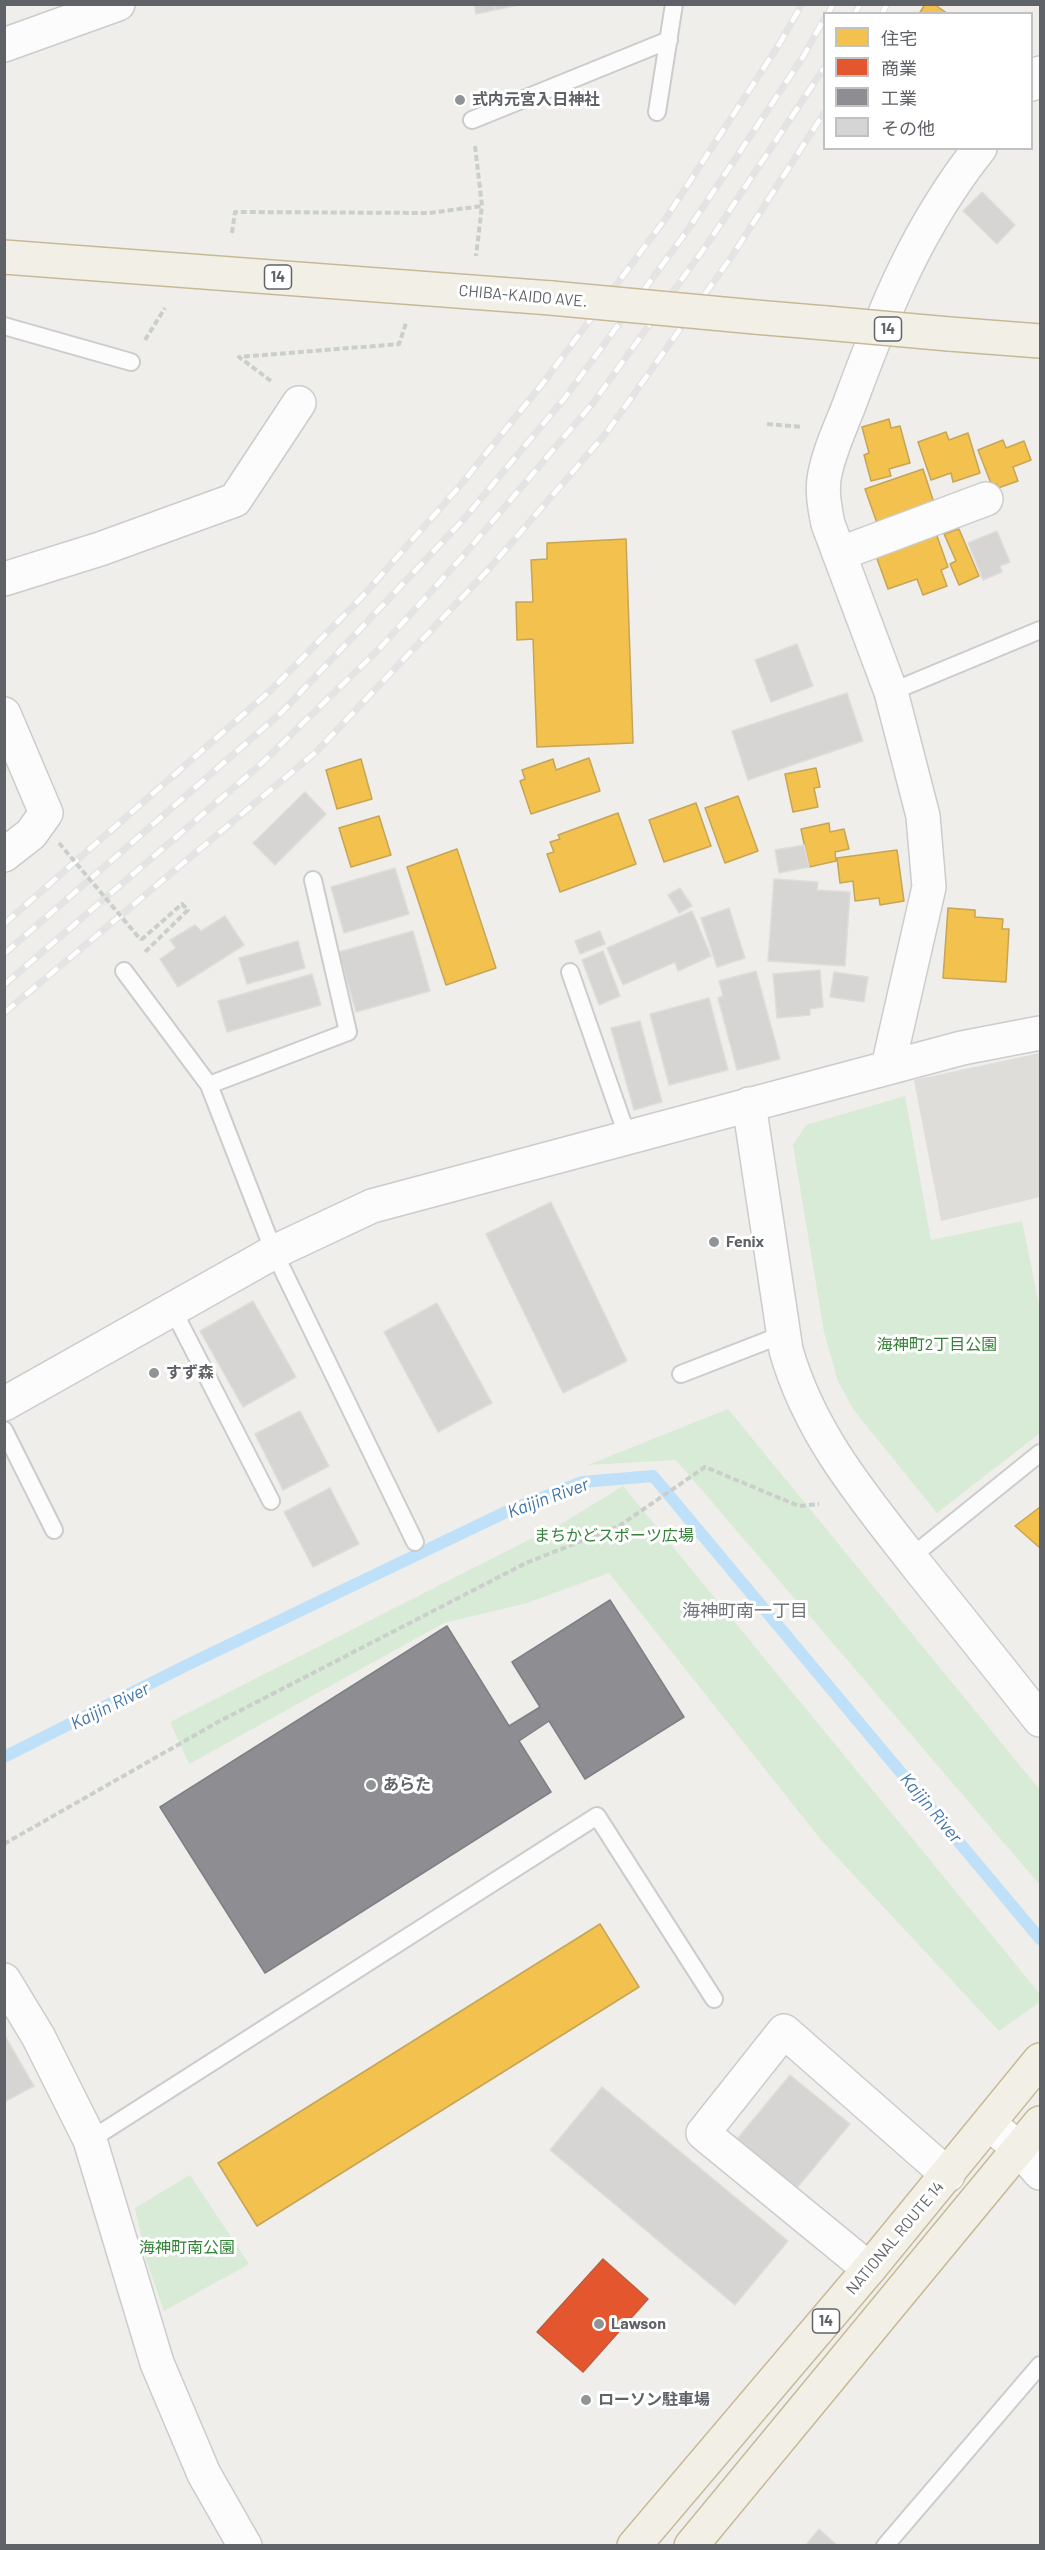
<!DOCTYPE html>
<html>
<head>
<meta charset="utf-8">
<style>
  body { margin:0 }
  #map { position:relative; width:1045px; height:2550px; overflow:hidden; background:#efeeea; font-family:Barlow,"Noto Sans JP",sans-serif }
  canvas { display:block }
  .frame { position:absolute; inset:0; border:6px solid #5f6368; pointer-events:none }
  .legend { position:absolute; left:823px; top:12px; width:210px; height:138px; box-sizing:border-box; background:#fff; border:2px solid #bfc1c3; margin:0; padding:8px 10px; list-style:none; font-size:18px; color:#5f6368 }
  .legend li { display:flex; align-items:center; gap:12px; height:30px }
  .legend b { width:30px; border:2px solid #bfc1c3 }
</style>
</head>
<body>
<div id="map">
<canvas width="1045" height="2550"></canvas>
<div class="frame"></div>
<ul class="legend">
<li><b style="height:16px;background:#f2c14e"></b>住宅</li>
<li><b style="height:16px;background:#e4572e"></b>商業</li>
<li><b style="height:16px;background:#8d8d92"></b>工業</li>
<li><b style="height:16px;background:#d6d5d3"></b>その他</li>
</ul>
</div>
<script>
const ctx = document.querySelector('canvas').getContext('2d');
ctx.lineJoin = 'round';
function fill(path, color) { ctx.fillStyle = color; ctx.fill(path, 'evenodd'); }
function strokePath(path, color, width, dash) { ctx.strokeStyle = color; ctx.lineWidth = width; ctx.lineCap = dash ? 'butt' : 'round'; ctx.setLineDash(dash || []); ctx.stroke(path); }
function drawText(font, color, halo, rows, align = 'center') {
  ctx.font = font + ' Barlow,"Noto Sans JP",sans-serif'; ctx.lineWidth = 6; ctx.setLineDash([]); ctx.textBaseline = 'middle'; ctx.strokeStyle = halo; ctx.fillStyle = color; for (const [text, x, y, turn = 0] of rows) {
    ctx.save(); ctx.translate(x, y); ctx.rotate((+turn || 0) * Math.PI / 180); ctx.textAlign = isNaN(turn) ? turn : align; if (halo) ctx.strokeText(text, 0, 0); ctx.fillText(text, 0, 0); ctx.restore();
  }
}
const industrial = new Path2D(`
  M1040 1053V1197L941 1221 914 1080Z`);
const green = new Path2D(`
  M905 1096 931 1240 1022 1221 1040 1310V1433L937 1513 853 1409 838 1381 824 1332 793 1145 806 1125Z
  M728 1409 1040 1790V1885L676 1460 588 1465Z
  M623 1486 1040 1994V2002L999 2031 822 1841 609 1573 527 1603 444 1623 189 1764 170 1722 566 1521Z
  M190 2175 249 2264 164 2311 147 2262 135 2208Z`);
const homes = new Path2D(`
  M925 4H934L948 14H919Z
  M889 419 891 428 900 426 910 463 889 469 891 476 871 481 864 455 869 453 862 427Z
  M946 432 949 440 968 433 980 473 953 482 951 473 931 480 918 442Z
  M1003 440 1006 448 1024 441 1031 460 1013 467 1018 481 998 488 997 484 992 486 978 450Z
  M923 469 934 503 877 523 865 489Z
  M959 529 979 576 959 585 950 564 956 561 944 534Z
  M936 533 948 567 941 570 947 586 923 595 917 579 888 589 876 556Z
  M626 539 633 743 537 747 533 639 517 640 516 602H533L531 560 547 559V543Z
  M589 758 600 791 531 814 520 781 525 779 522 770 553 759 556 770Z
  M361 759 372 799 337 809 326 770Z
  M816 768 820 787 814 788 818 807 793 812 785 774Z
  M738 796 758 851 725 863 705 808Z
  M696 803 711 846 664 862 649 820Z
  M618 813 636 864 560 892 547 854 554 852 550 842 560 839 558 835Z
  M379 816 391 855 351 867 339 828Z
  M829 823 830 832 844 829 849 849 835 852 836 861 809 867 801 829Z
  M457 849 496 968 446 985 407 867Z
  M897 850 904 901 880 905 879 898 855 901 853 881 840 883 837 858Z
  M948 908 975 910V917L1003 919 1002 929H1009L1006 982 943 978Z
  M1040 1507V1548L1015 1526Z
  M600 1924 639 1987 257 2226 218 2163Z`);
const shops = new Path2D(`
  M603 2259 648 2299 583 2372 537 2332Z`);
const industry = new Path2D(`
  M610 1600 684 1717 585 1779 549 1721 519 1741 551 1792 265 1973 160 1807 447 1626 509 1726 540 1707 512 1662Z`);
const stream = new Path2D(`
  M4 1757 185 1666 508 1511 582 1482 653 1476 1040 1939`);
const building = new Path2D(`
  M474 4H494L495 10 476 14Z
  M494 4H523L495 10Z
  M982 192 1015 225 997 244 963 211Z
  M997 531 1010 562 1000 566 1002 572 983 580 968 543Z
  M797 644 813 686 771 702 755 660Z
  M847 693 863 741 748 780 732 731Z
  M305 792 326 814 275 865 253 843Z
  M804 845 809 867 779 873 775 850Z
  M395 868 409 914 344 933 331 887Z
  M774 879 818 882 817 890 850 892 845 966 768 961Z
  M680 888 692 906 679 913 668 895Z
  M729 908 745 958 717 967 701 918Z
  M692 911 711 956 678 971 675 962 623 985 607 948Z
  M225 916 244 945 178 987 160 959 176 948 170 940 195 925 201 931Z
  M413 931 430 991 356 1012 339 952Z
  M600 931 605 944 580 954 575 941Z
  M298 941 305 968 247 984 239 958Z
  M603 951 620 996 599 1005 582 960Z
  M820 970 823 1007 810 1009V1015L777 1018 773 974Z
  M756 971 780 1059 737 1070 718 998 723 996 719 981Z
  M834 972 868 977 864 1002 830 997Z
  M312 974 321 1005 227 1032 218 1001Z
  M709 998 728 1070 669 1085 650 1014Z
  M640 1021 662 1102 634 1110 611 1028Z
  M551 1202 627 1361 563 1393 486 1234Z
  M253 1301 296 1377 243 1407 200 1331Z
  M437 1303 492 1403 438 1432 384 1332Z
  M300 1411 329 1466 283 1490 255 1434Z
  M330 1488 359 1544 313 1567 284 1512Z
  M4 2034 34 2086 4 2102Z
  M790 2075 850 2124 792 2194 732 2145Z
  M602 2087 788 2241 735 2305 550 2150Z
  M819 2529 838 2546H805Z`);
const path = new Path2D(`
  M475 146 482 206 476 256
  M232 233 235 212 429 213 482 206
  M145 340 165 308
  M271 381 239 357 399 344 406 323
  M767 424 802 427
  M141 940 182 904 188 910 143 954
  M4 1844 218 1722 526 1563 619 1526 705 1467 799 1506 819 1504`);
const service = new Path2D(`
  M657 112 674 4
  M472 120 669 40
  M4 326 131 362
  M891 692 1040 630
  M124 971 209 1085 274 1252 415 1542
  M570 972 628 1138
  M209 1085 348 1032 313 880
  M173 1310 271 1501
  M681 1374 784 1334
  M4 1430 54 1530
  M911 1557 1040 1453
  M90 2140 597 1816 714 1999
  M885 2546 1040 2365`);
const minor = new Path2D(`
  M1032 84 1040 73
  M839 554 986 499
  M4 579 100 549 235 500 299 403
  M4 714 46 813 31 834 4 855
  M888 1067 929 887 923 816 891 692 828 524C825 509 822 494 824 479 828 452 842 425 851 400 885 308 918 226 980 148
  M749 1104 786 1350C810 1435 865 1499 918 1567 959 1618 1000 1669 1040 1720
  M990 2124 1019 2149 1040 2173
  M869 2269 703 2133 784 2031 948 2175`);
const tertiary = new Path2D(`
  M4 45 118 4
  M4 1404 274 1252 372 1206 962 1048 1040 1033
  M4 1980 38 2036 90 2140 157 2363 204 2474 245 2546`);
const trunk = new Path2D(`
  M4 257 551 298
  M755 317 826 323
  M949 334 1040 341
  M634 2546 869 2269 1040 2060
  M691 2546 1040 2123`);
const rail = new Path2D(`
  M828 14 833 4
  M855 14 860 4
  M882 14 887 4
  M4 924 270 691 361 598 459 487 543 383 666 218 780 43 802 4
  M4 954 282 712 463 520 564 399 687 231 803 57 824 19
  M4 985 260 765 380 648 463 556 593 403 708 243 824 68
  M4 1013 316 752 488 570 607 432 732 256 824 113`);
const pathBridge = new Path2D(`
  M59 843 141 940`);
const trunkBridge = new Path2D(`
  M551 298 755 317
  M826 323 949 334`);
const markers = [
  [460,100,6,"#919496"],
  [714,1242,6,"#919496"],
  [154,1373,6,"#919496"],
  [371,1785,6,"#919496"],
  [599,2324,6,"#919496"],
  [586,2400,6,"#919496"]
];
const shields = [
  [278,277,27],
  [888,329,27],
  [826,2321,27]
];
const shieldNames = [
  ["14",278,277],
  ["14",888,329],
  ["14",826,2321]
];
const poiNames = [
  ["式内元宮入日神社",472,100],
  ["Fenix",726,1242],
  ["すず森",166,1373],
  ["あらた",383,1785],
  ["Lawson",611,2324],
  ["ローソン駐車場",598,2400]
];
const streetNames = [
  ["CHIBA-KAIDO AVE.",523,296,5],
  ["NATIONAL ROUTE 14",895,2238,-50]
];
const parkNames = [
  ["海神町2丁目公園",937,1345],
  ["まちかどスポーツ広場",614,1536],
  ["海神町南公園",187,2248]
];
const waterNames = [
  ["Kaijin River",548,1498,-20],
  ["Kaijin River",110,1706,-26],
  ["Kaijin River",931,1808,50]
];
const neighbourhoodNames = [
  ["海神町南一丁目",745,1611]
];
fill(industrial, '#dfddda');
fill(green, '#d8ebd6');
fill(homes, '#f2c14e');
strokePath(homes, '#c6a556', 1.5);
fill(shops, '#e4572e');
strokePath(shops, '#bc5b3f', 1.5);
fill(industry, '#8d8d92');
strokePath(industry, '#7f8085', 1.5);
strokePath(stream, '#bfe0f9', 12);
fill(building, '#d6d5d3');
strokePath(building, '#deddd9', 1.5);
strokePath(service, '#cbcccc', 20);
strokePath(minor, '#cbcccc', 36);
strokePath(tertiary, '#cbcccc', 36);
strokePath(trunk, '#c8b996', 36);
strokePath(path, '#cacfcc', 4, [6, 3]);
strokePath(service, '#fdfcfc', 16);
strokePath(minor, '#fdfcfc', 33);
strokePath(tertiary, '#fdfcfc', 33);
strokePath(trunk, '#f2f0e6', 33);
strokePath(rail, '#e4e4e4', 7);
strokePath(rail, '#fff', 4.5, [14]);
strokePath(trunkBridge, '#c8b996', 36, []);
strokePath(pathBridge, '#cacfcc', 4, [6, 3]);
strokePath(trunkBridge, '#f2f0e6', 33);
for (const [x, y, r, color] of markers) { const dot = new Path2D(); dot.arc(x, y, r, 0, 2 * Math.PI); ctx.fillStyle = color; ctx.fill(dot); strokePath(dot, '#fff', 2); }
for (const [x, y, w] of shields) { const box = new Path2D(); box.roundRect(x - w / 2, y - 12, w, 24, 4.5); ctx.fillStyle = '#fff'; ctx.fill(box); strokePath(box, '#5f6368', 1.5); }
drawText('bold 15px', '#5f6368', null, shieldNames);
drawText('bold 16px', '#5f6368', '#fff', poiNames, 'left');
drawText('16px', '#5f6368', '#fff', streetNames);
drawText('16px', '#348238', '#fff', parkNames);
drawText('italic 18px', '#4174aa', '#fff', waterNames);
drawText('18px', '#70757a', '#fff', neighbourhoodNames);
</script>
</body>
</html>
